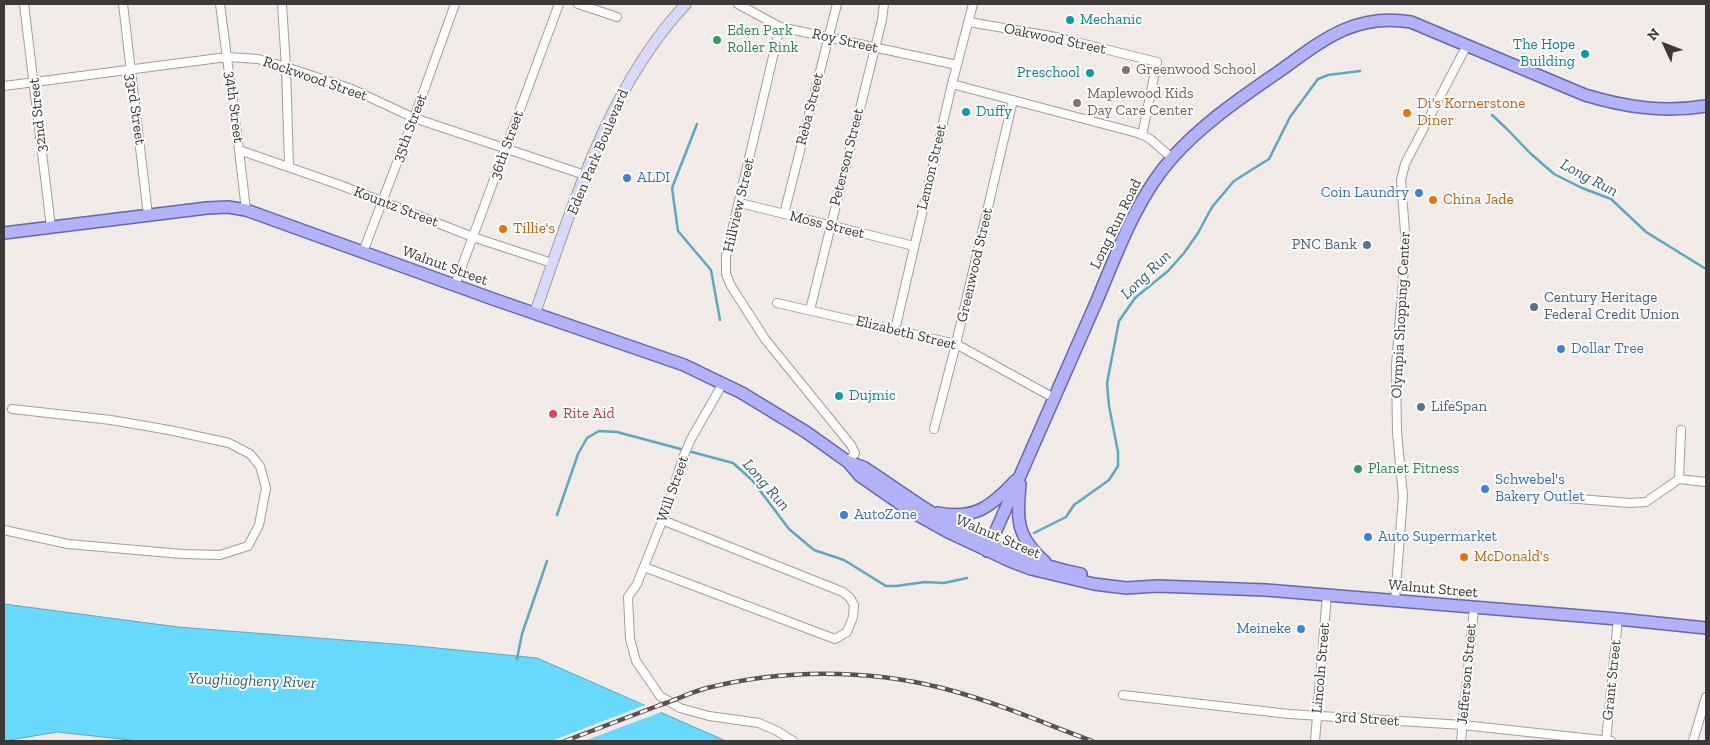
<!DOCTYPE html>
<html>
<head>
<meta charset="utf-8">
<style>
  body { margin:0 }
  #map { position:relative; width:1710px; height:745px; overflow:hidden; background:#f1eae6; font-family:"Zilla Slab",serif }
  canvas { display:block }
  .frame { position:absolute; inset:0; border:5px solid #3c3938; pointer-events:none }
  .north { position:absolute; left:1640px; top:20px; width:50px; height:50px; -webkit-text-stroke:4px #fff; paint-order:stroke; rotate:313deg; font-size:14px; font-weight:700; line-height:20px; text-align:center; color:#3c3938 }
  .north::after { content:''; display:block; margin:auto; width:18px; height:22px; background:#3c3938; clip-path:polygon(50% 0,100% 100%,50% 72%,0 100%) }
</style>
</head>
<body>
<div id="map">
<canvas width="1710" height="745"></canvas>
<div class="frame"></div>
<div class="north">N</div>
</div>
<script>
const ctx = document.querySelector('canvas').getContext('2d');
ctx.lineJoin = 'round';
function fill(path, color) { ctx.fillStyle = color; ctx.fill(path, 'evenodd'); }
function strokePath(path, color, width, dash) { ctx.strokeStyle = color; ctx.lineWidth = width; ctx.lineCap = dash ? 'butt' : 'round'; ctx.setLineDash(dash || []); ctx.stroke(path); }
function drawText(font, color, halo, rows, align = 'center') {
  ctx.font = font + ' "Zilla Slab",serif'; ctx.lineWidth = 4; ctx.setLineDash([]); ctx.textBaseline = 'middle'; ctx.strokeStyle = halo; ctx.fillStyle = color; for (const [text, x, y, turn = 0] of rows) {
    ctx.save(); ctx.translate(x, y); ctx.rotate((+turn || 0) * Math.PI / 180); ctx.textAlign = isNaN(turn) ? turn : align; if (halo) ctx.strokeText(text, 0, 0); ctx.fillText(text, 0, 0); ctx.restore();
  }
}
const water = new Path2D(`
  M4 604 178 627 407 645 537 658 726 741H139L57 732 4 741Z`);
const pier = new Path2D(`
  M648 704 664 711 584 741H551Z`);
const stream = new Path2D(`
  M1492 115 1507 129 1530 153 1554 174 1582 188 1611 199 1646 232 1706 269
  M697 124 672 188 678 231 711 270 720 320
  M557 515 578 454 587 438 599 431 617 432 733 463 752 480 789 529 814 550 844 560 886 586H896L925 582 944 583 967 578
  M1034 533 1066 517 1074 505 1109 480 1118 466V452L1109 406 1107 383 1119 321 1135 298 1168 271 1184 253 1198 233 1212 207 1234 181 1269 159 1290 117 1318 79 1328 75 1360 71
  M517 659 522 634 547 561`);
const minor = new Path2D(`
  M24 4 51 227
  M123 4 148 215
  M220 4 239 150 246 210
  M282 4 286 67 289 167
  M578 4 617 17
  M738 4 780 27 957 65
  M969 22 1056 37 1157 62 1142 135
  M780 27 726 256V274L731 286 765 339 851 445 855 453 848 462
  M952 84 1141 134 1150 139 1172 158
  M4 86 227 57 258 59 286 67 352 89 414 118 585 175
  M239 150 340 185 473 237 552 263
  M740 203 914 246
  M784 214 837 4
  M363 252 414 118 455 4
  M455 285 559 4
  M777 303 956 344 1054 398
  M810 310 882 20 884 4
  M895 330 952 84 973 4
  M723 383 691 439 682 460 669 504 637 584 628 597 630 639 636 661 660 696 680 708 709 716 759 723 777 731 793 741
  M934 429 956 344 1013 100
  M1679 479 1681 430
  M1679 479 1706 482
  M1565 498 1630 503 1646 502 1679 479
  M4 530 68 544 182 554 220 555 248 546 259 525 266 488 260 466 250 454 229 443 169 430 111 420 12 409
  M644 567 835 639 847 632 853 617 854 605 850 598 843 592 662 520
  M1395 600 1403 496 1397 432 1396 365 1406 245 1401 180 1405 164 1467 45
  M1123 695 1289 714 1463 725 1611 741
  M1315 741 1327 594
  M1461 741 1474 608
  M1606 741 1618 619
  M1693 741 1706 697`);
const secondary = new Path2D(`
  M535 313C572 208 608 86 686 4`);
const primary = new Path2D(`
  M4 233 207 208 228 207 246 210 493 299 684 365 742 393 806 432 848 462 860 476 912 512 948 532 1010 561 1031 569 1094 584 1126 588 1157 586 1266 590 1618 619 1706 628
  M849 462 865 468C894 487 922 508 952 525 991 547 1037 565 1081 574
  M1020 484C1017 521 1016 536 1045 562
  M938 513C974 520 991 507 1015 481
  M987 551C1023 469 1059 387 1095 305 1116 256 1136 198 1172 158 1204 122 1245 95 1284 68 1325 38 1357 13 1411 22L1585 95C1625 107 1664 113 1706 106`);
const rail = new Path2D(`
  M565 741C597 729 629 717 660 705 676 700 691 692 707 688 783 669 866 669 942 688 993 701 1043 723 1092 741`);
const markers = [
  [1070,20,5,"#0f9aa8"],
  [717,40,5,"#2e9e5b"],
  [1585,54,5,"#0f9aa8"],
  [1126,70,5,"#8d6e63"],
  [1090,73,5,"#0f9aa8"],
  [1077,103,5,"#8d6e63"],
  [966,112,5,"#0f9aa8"],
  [1407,113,5,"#e8710a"],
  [627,178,5,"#3f7fe0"],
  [1419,193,5,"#3f7fe0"],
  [1433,200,5,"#e8710a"],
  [503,229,5,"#e8710a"],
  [1367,245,5,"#5c6f8a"],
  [1534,307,5,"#5c6f8a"],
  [1561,349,5,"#3f7fe0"],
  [839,396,5,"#0f9aa8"],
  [1421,407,5,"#5c6f8a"],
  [553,414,5,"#e0444e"],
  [1358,469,5,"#2e9e5b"],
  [1485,489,5,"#3f7fe0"],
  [844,515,5,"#3f7fe0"],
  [1368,537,5,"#3f7fe0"],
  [1464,557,5,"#e8710a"],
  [1301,629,5,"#3f7fe0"]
];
const cultureNames = [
  ["Mechanic",1080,20],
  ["The Hope",1575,45,"right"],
  ["Building",1575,62,"right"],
  ["Preschool",1080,73,"right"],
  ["Duffy",976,112],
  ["Dujmic",849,396]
];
const leisureNames = [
  ["Eden Park",727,31],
  ["Roller Rink",727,48],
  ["Planet Fitness",1368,469]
];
const streetNames = [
  ["Oakwood Street",1055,39,12],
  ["Roy Street",845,41,13],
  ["Rockwood Street",315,79,19],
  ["34th Street",234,107,83],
  ["33rd Street",135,109,82],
  ["Reba Street",810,109,-76],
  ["32nd Street",38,115,-96],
  ["35th Street",410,128,-69],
  ["36th Street",507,145,-70],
  ["Eden Park Boulevard",598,152,-67],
  ["Peterson Street",847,157,-76],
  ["Lemon Street",932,167,-77],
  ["Hillview Street",739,205,-77],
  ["Kountz Street",396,207,21],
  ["Long Run Road",1116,224,-64],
  ["Moss Street",827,225,14],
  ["Greenwood Street",975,265,-77],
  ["Walnut Street",445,266,20],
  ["Olympia Shopping Center",1401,315,-87],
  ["Elizabeth Street",906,333,14],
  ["Will Street",673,489,-71],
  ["Walnut Street",998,537,23],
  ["Walnut Street",1433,589,5],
  ["Lincoln Street",1321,668,-85],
  ["Jefferson Street",1467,674,-85],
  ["Grant Street",1612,680,-84],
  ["3rd Street",1367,719,4]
];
const educationNames = [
  ["Greenwood School",1136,70],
  ["Maplewood Kids",1087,94],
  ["Day Care Center",1087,111]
];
const foodNames = [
  ["Di's Kornerstone",1417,104],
  ["Diner",1417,121],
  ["China Jade",1443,200],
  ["Tillie's",513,229],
  ["McDonald's",1474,557]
];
const shopNames = [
  ["ALDI",637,178],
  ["Coin Laundry",1409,193,"right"],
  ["Dollar Tree",1571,349],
  ["Schwebel's",1495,480],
  ["Bakery Outlet",1495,497],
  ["AutoZone",854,515],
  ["Auto Supermarket",1378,537],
  ["Meineke",1291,629,"right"]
];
const serviceNames = [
  ["PNC Bank",1357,245,"right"],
  ["Century Heritage",1544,298],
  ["Federal Credit Union",1544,315],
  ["LifeSpan",1431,407]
];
const healthNames = [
  ["Rite Aid",563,414]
];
const waterNames = [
  ["Long Run",1589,178,28],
  ["Long Run",1146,275,-44],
  ["Long Run",766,485,49],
  ["Youghiogheny River",252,681,2]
];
fill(water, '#67d9fc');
strokePath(water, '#5aa9c1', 1);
fill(pier, '#f1eae6');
strokePath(stream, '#5aa9c1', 2.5);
strokePath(minor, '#a49d9a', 10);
strokePath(secondary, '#a49d9a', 12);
strokePath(primary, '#6666b1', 14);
strokePath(minor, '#fff', 8);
strokePath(secondary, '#d8d8fb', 10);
strokePath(primary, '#b1b2f7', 11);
strokePath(rail, '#565351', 4.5);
strokePath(rail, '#fff', 2.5, [8]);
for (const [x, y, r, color] of markers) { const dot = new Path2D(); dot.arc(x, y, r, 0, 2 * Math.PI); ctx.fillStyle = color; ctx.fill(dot); strokePath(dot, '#fff', 2); }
drawText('15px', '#0d838f', '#fff', cultureNames, 'left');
drawText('15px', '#27864d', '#fff', leisureNames, 'left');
drawText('15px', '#3c3938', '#fff', streetNames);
drawText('15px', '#785e54', '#fff', educationNames, 'left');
drawText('15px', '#c56008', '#fff', foodNames, 'left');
drawText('15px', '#366cbe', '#fff', shopNames, 'left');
drawText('15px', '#4e5e75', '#fff', serviceNames, 'left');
drawText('15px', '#be3a42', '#fff', healthNames, 'left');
drawText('italic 16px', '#2e5e6d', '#fff', waterNames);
</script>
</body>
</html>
